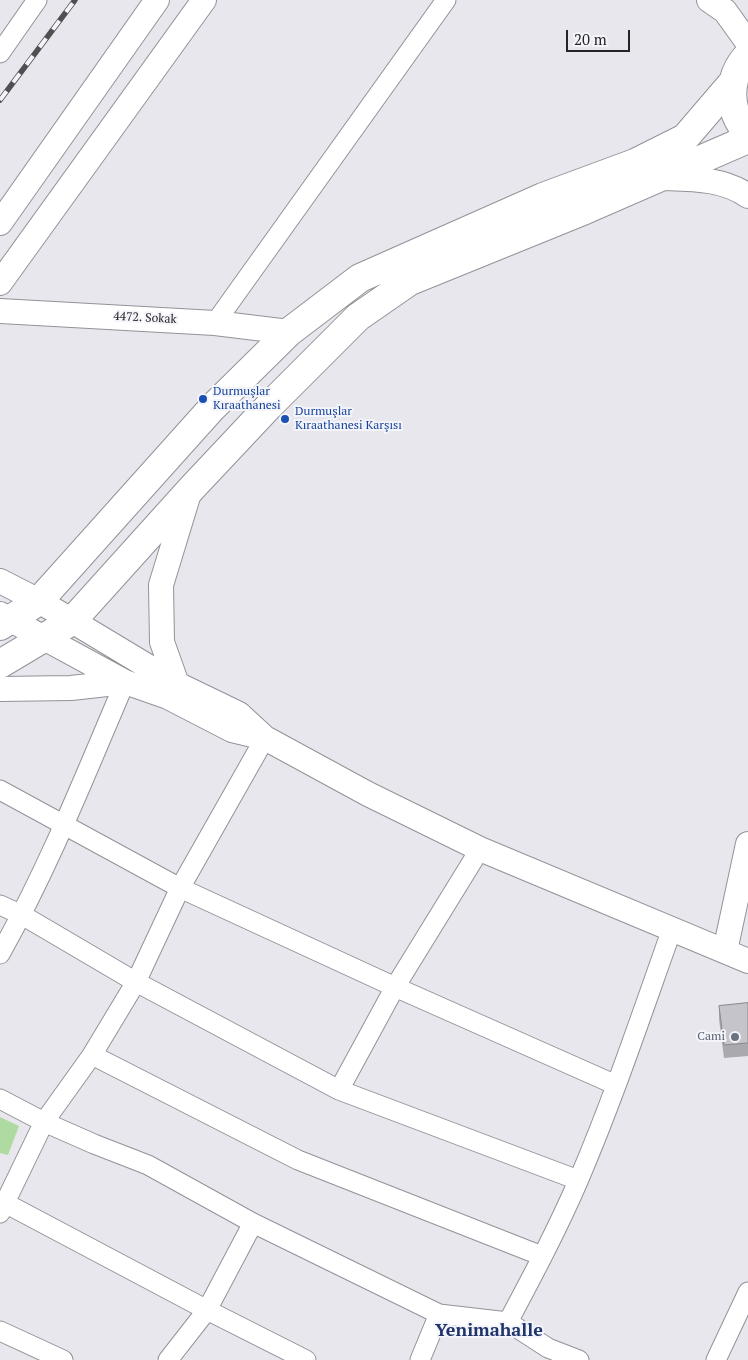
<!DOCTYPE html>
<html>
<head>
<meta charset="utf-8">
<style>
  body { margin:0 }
  #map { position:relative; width:748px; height:1360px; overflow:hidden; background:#e7e7ed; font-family:"PT Serif",serif }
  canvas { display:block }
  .scale { position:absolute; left:566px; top:30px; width:64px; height:22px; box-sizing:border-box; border:2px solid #252527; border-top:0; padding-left:6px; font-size:15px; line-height:18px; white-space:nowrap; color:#252527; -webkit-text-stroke:4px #f4f4fb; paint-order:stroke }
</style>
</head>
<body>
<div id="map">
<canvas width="748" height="1360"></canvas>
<div class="scale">20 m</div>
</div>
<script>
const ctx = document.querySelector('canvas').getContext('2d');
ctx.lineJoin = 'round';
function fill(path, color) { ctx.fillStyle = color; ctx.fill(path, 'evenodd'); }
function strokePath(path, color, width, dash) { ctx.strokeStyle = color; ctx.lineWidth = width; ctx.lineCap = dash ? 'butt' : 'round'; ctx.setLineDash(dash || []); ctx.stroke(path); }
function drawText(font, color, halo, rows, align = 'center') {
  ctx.font = font + ' "PT Serif",serif'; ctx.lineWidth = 4; ctx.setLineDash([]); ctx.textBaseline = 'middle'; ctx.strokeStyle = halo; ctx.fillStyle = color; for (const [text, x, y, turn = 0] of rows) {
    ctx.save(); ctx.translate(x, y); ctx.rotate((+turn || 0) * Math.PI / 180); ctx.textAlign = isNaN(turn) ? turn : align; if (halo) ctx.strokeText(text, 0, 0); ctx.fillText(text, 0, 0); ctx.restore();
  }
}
const green = new Path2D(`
  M0 1117 19 1126 8 1155 0 1153Z`);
const minor = new Path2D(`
  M0 53 37 0
  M215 323 446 0
  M0 790 180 888 395 987 616 1085
  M0 905 22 915 136 982 339 1090 578 1180
  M0 954C49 867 86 773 125 682
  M92 1055 298 1160 542 1256
  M339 1090 395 987 480 849
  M0 1099 44 1122 94 1144 148 1165 253 1223 439 1314 508 1322 548 1348 579 1360
  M5 1203 207 1310 306 1360
  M0 1213 44 1122 92 1055 136 982 180 888 265 738
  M508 1322C533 1275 558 1228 579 1179 614 1097 642 1013 672 929
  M0 1331 63 1360
  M168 1360 207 1310 253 1223
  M420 1360 439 1314
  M716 1360 748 1292`);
const tertiary = new Path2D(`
  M709 0 725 11 748 43
  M661 178C691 179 723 178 748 196
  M0 223 157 0
  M0 283 204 0
  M0 311 215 323 289 332
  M0 581 39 601 177 684 239 714 265 738 368 794 480 849 748 961
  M0 614 125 682 168 697 232 730 261 737
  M177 684 162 642 161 585 190 490
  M0 689 71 688 125 682
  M725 951 748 844`);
const secondary = new Path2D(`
  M748 55C727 77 727 111 748 133
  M0 626 39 601 212 408 289 332 360 278 543 197 635 163 685 138 733 82
  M0 664 72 621 191 489 269 406 358 317 410 281 585 210 748 139`);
const rail = new Path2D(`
  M0 100 75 0`);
const wall = new Path2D(`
  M748 1003V1056L724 1058 719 1019V1006Z`);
const building = new Path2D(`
  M748 1003V1043L724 1045 719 1006Z`);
const markers = [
  [203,399,5,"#1a4fb4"],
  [285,419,5,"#1a4fb4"],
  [735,1037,5,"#6b7280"]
];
const streetNames = [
  ["4472. Sokak",145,318,3]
];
const transitNames = [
  ["Durmuşlar",213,392],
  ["Kıraathanesi",213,406],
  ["Durmuşlar",295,412],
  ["Kıraathanesi Karşısı",295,426]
];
const worshipNames = [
  ["Cami",725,1037]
];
const districtNames = [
  ["Yenimahalle",489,1331]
];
fill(green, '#afdaa1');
strokePath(minor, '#929398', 21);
strokePath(tertiary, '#929398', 26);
strokePath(secondary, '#929398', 30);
strokePath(minor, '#fff', 19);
strokePath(tertiary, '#fff', 24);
strokePath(secondary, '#fff', 28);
strokePath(rail, '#505052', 5.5);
strokePath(rail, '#f4f4fb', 4, [11]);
fill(wall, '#a9a9ae');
fill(building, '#c4c4ca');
strokePath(building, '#89898d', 1);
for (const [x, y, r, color] of markers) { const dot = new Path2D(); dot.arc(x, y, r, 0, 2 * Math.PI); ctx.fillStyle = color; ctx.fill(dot); strokePath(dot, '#f4f4fb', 2); }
drawText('12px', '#252527', '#f4f4fb', streetNames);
drawText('12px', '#164399', '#f4f4fb', transitNames, 'left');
drawText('12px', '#5b616d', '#f4f4fb', worshipNames, 'right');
drawText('bold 18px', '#1f346b', '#f4f4fb', districtNames);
</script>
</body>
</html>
